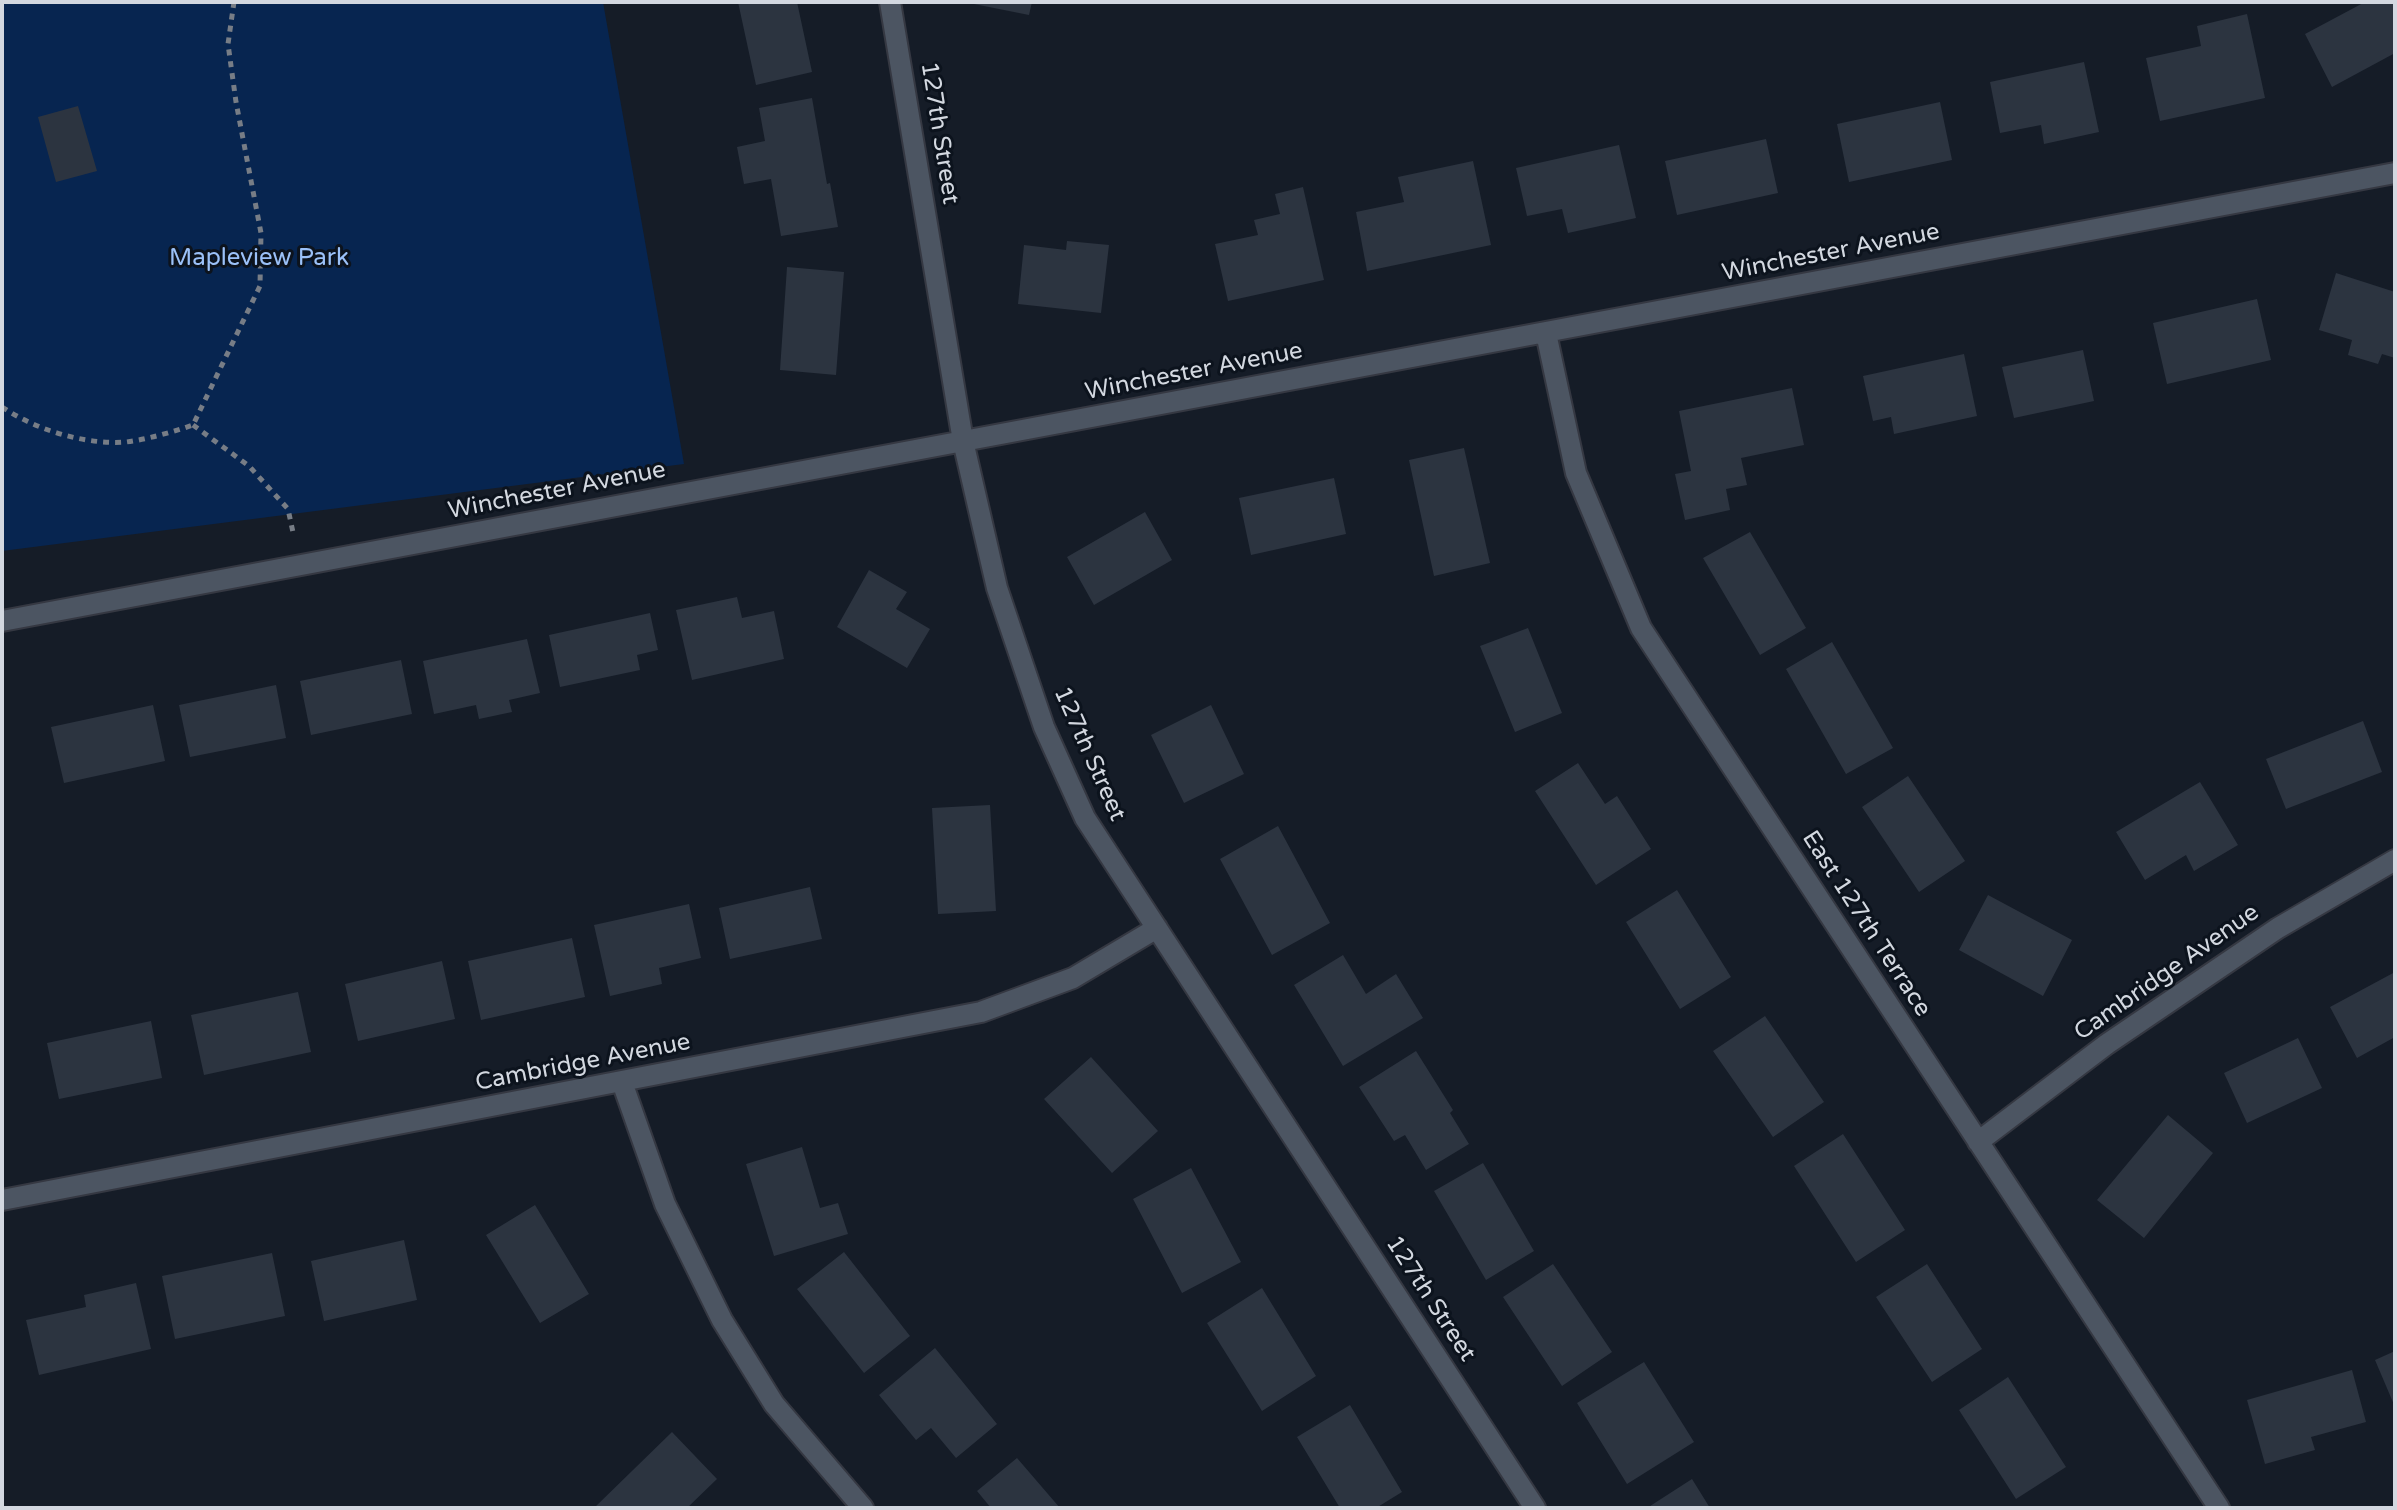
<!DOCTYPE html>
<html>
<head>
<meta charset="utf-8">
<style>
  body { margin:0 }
  #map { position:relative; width:2397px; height:1510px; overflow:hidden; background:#151c27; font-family:"Varela Round",sans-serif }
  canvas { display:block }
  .frame { position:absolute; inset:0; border:4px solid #d3d8e0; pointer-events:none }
</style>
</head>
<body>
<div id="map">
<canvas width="2397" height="1510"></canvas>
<div class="frame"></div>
</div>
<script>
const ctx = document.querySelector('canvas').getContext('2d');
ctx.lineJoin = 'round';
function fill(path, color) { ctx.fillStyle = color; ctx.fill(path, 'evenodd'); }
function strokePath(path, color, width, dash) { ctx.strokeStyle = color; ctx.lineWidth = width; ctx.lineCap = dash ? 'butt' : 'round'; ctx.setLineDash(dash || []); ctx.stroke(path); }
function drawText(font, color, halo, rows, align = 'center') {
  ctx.font = font + ' "Varela Round",sans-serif'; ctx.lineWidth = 6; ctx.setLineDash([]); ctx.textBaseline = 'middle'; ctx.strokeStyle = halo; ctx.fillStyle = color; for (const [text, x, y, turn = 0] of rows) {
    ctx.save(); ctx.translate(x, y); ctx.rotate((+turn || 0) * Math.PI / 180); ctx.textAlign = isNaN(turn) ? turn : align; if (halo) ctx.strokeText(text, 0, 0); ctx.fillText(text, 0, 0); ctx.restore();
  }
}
const green = new Path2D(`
  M2 2H603L684 464 2 551Z`);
const building = new Path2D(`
  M738 2H797L812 72 756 85Z
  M964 2H1032L1029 15Z
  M2365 2H2395V53L2332 87 2305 34Z
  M2247 14 2265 98 2160 121 2146 58 2201 46 2197 26Z
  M2084 62 2099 132 2044 144 2041 125 2000 133 1990 82Z
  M812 98 827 184 830 183 838 227 781 236 771 179 744 184 737 147 765 141 759 108Z
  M1940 102 1952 160 1849 182 1837 124Z
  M78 106 97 171 56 182 38 117Z
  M1766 139 1778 193 1677 215 1665 161Z
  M1619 145 1636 218 1568 233 1562 209 1527 216 1516 168Z
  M1473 161 1491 245 1367 271 1356 212 1404 202 1398 177Z
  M1303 187 1324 280 1228 301 1215 244 1258 235 1254 220 1280 214 1275 194Z
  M1067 241 1109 245 1101 313 1018 304 1024 245 1066 250Z
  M787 267 844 272 836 375 780 370Z
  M2336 273 2395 292V358L2382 354 2378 364 2348 355 2352 340 2319 330Z
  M2257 299 2271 360 2167 384 2153 323Z
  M2083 350 2094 401 2014 418 2002 367Z
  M1964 354 1977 416 1894 434 1891 417 1873 421 1863 376Z
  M1792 388 1804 445 1741 458 1747 485 1726 489 1730 510 1685 520 1675 474 1691 471 1679 411Z
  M1464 448 1490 563 1434 576 1409 460Z
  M1334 478 1346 534 1251 555 1239 498Z
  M1145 512 1172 560 1094 605 1067 557Z
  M1750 532 1806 628 1760 655 1703 558Z
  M869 570 907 592 896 609 930 629 907 668 837 627Z
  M737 597 742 618 774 611 784 659 692 680 676 610Z
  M650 613 658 650 637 655 640 670 560 687 549 635Z
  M1528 628 1562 713 1515 732 1480 646Z
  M527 639 540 693 509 700 512 712 479 719 476 705 434 714 423 661Z
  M1832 642 1893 748 1846 774 1786 669Z
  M401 660 412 714 311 735 300 681Z
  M276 685 286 738 190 757 179 705Z
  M153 705 165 761 64 783 51 727Z
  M1211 705 1244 774 1184 803 1151 735Z
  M2363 721 2382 772 2286 809 2266 759Z
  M1578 763 1605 804 1617 796 1651 849 1596 885 1535 791Z
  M1908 776 1965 861 1919 892 1862 807Z
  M2200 782 2238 845 2194 871 2186 855 2145 880 2116 832Z
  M990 805 996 911 938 914 932 808Z
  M1278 826 1330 923 1272 955 1220 859Z
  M810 887 822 939 730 959 719 908Z
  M1677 890 1731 977 1680 1009 1626 922Z
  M1988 895 2072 940 2043 996 1959 950Z
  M689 904 701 958 659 968 662 984 610 996 594 925Z
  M572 938 585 997 481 1020 468 961Z
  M1343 955 1366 994 1396 974 1423 1018 1343 1066 1294 985Z
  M442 961 455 1019 358 1041 345 984Z
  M2395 972V1037L2357 1058 2330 1007Z
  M298 992 311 1052 204 1075 191 1015Z
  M1765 1016 1824 1102 1773 1137 1713 1051Z
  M151 1021 162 1078 59 1099 47 1043Z
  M2298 1038 2322 1088 2247 1123 2224 1073Z
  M1416 1051 1453 1110 1450 1113 1469 1144 1426 1170 1405 1135 1394 1141 1359 1087Z
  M1091 1057 1158 1131 1112 1173 1044 1099Z
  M2168 1115 2213 1153 2144 1238 2097 1200Z
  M1843 1134 1905 1230 1856 1262 1794 1166Z
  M802 1147 820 1208 838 1203 848 1234 774 1256 746 1164Z
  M1483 1163 1534 1251 1486 1280 1434 1191Z
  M1191 1168 1241 1262 1182 1293 1133 1199Z
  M535 1205 589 1294 540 1323 486 1235Z
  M404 1240 417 1300 324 1321 311 1261Z
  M844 1252 910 1336 864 1373 797 1289Z
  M272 1253 285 1316 175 1339 162 1276Z
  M1553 1264 1612 1352 1562 1386 1503 1297Z
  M1927 1264 1982 1349 1932 1382 1876 1297Z
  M136 1283 151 1349 39 1375 26 1320 86 1307 84 1295Z
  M1262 1288 1316 1376 1262 1411 1207 1323Z
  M935 1348 997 1424 956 1458 931 1428 916 1440 879 1395Z
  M2395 1351V1407L2375 1360Z
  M1644 1362 1694 1442 1627 1484 1577 1403Z
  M2352 1370 2366 1422 2311 1437 2315 1450 2265 1464 2247 1400Z
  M2008 1377 2066 1467 2016 1499 1959 1410Z
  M1350 1405 1402 1492 1376 1508H1340L1297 1437Z
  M672 1432 717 1479 687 1508H594Z
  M1017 1458 1060 1508H991L977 1491Z
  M1692 1479 1710 1508H1647Z`);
const path = new Path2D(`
  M2 407C36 430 85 445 126 442 149 439 172 432 193 425L260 286 261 233 236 102 228 44 234 2
  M193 425 249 466 288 509 294 537`);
const minor = new Path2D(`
  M890 2 963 441 997 588 1044 727 1085 818 1535 1508
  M1546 333 1576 473 1641 628 2219 1508
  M2 621 2395 173
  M622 1082 665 1204 722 1320 774 1404 863 1508
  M1978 1142 2107 1044 2278 928 2395 860
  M2 1200 981 1012 1073 978 1157 928`);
const streetNames = [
  ["127th Street",939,133,81],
  ["Winchester Avenue",1831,253,-11],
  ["Winchester Avenue",1194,372,-11],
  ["Winchester Avenue",557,491,-11],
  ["127th Street",1089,754,66],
  ["East 127th Terrace",1866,924,57],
  ["Cambridge Avenue",2167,973,-35],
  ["Cambridge Avenue",583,1063,-11],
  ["127th Street",1430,1299,57]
];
const parkNames = [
  ["Mapleview Park",259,259]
];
fill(green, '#072550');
fill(building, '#2c3440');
strokePath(minor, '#353842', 24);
strokePath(path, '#777d86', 5, [6, 6]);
strokePath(minor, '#4c5562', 20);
drawText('24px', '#d3d8e0', '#0c131d', streetNames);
drawText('24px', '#9bc1f8', '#0c131d', parkNames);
</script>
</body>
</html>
